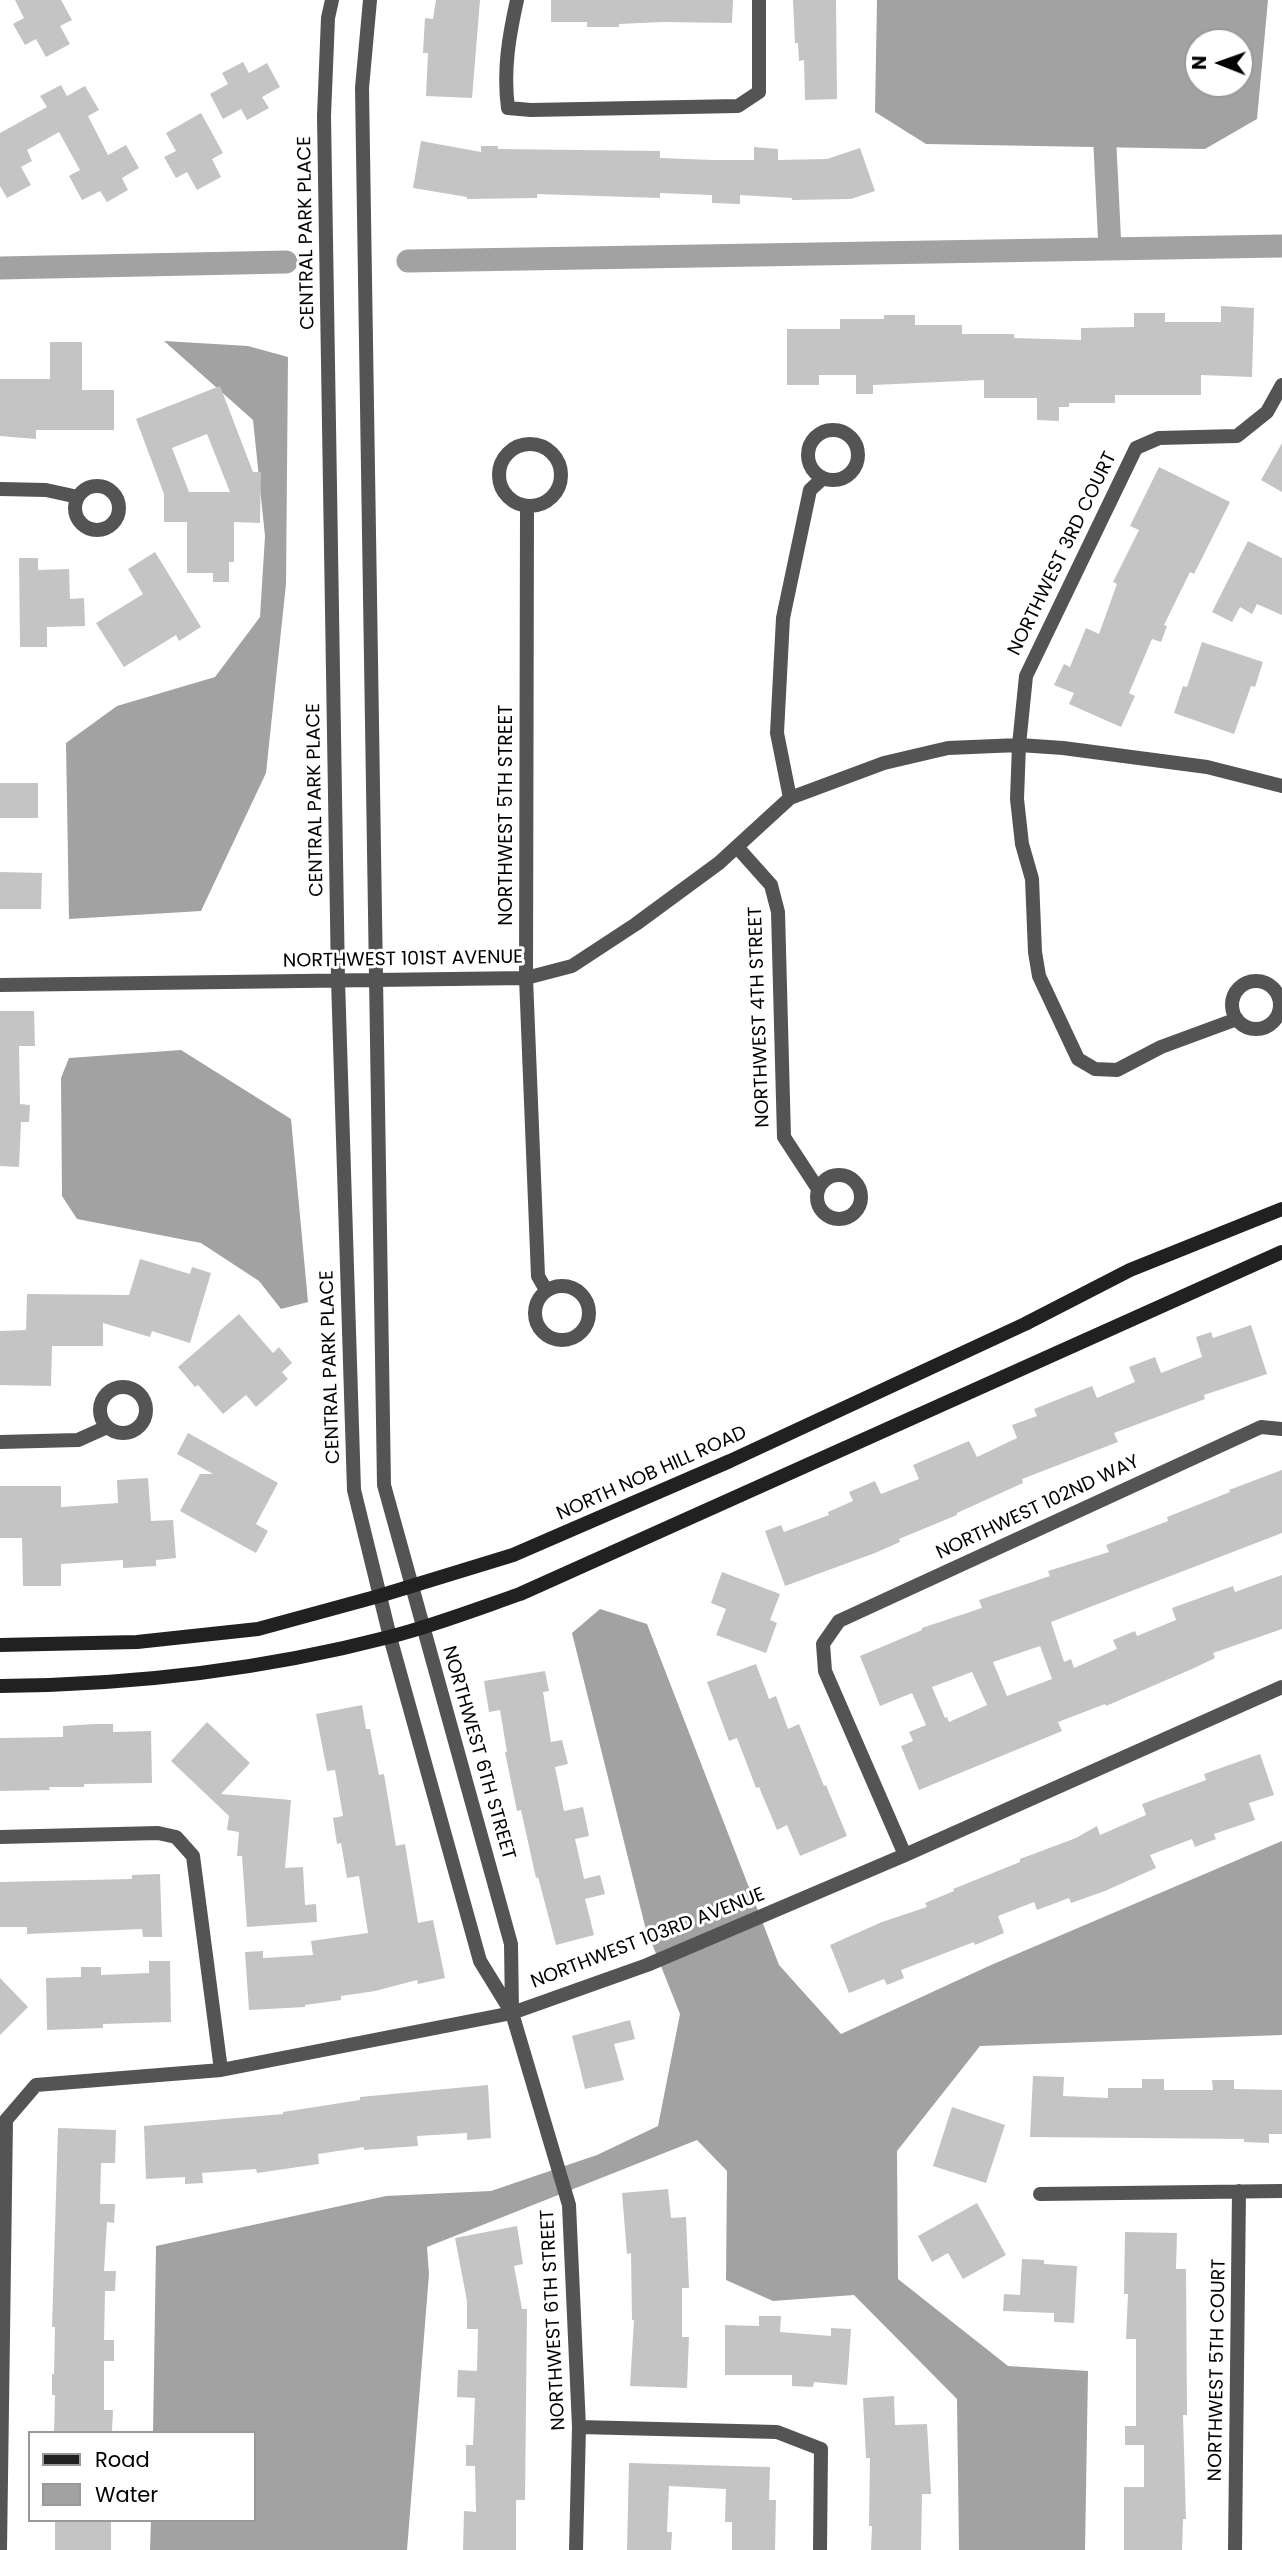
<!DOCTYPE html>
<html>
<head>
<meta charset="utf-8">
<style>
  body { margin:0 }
  #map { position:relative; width:1282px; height:2550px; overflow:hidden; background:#fff; font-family:Poppins,sans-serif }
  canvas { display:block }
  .legend { position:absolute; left:28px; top:2431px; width:228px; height:91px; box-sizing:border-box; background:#fff; border:2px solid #999; margin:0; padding:9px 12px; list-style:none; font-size:21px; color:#000 }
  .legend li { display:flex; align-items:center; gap:14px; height:35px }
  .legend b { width:35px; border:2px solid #999 }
  .north { position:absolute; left:1184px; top:28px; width:70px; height:70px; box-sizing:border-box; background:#fff; border:2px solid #999; border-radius:50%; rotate:271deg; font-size:19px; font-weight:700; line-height:28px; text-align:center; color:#000 }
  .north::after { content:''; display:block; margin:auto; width:24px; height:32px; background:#000; clip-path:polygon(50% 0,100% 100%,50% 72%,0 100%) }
</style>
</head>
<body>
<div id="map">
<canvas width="1282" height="2550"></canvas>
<ul class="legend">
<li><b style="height:9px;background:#212121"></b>Road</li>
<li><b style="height:19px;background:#a2a2a2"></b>Water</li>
</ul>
<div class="north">N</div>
</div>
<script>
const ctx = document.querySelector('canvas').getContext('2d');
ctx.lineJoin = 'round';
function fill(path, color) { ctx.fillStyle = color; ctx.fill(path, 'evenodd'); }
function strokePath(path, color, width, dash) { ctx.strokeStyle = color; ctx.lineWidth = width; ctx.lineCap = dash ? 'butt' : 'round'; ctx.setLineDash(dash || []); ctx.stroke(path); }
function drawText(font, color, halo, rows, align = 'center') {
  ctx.font = font + ' Poppins,sans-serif'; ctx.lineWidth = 6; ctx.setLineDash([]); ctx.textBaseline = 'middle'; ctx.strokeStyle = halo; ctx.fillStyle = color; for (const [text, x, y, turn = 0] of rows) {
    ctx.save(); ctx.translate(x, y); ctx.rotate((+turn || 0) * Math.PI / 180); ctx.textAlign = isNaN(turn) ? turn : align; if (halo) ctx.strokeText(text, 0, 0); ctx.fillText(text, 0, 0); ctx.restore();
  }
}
const water = new Path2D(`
  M877 0H1268L1257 119 1205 149 926 144 875 112ZM1240 42V84H1198V42Z
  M164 341 248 346 288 357 286 584 266 773 201 911 69 919 66 743 117 706 215 677 260 617 265 536 253 420Z
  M181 1050 291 1119 308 1302 281 1309 259 1281 201 1243 77 1219 62 1196 61 1078 69 1058Z
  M600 1609 647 1624 779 1965 841 2034 991 1965 1282 1841V2035L980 2046 897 2151 898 2279 1008 2366 1088 2371 1085 2550H959L957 2399 854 2295 773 2301 726 2280 727 2171 697 2140 427 2247 429 2274 407 2550H150L151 2520H254V2433H153L156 2246 386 2196 491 2191 597 2155 658 2126 680 2014 645 1926 572 1633Z`);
const canal = new Path2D(`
  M1105 147 1110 249
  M408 261 1282 246
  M0 268 286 262`);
const building = new Path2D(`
  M15 0H61L72 20 60 26 70 44 46 57 36 39 25 45 13 24 24 18Z
  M436 0H480L472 98 426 96 428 53H423L425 18 433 19Z
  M551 0H733L732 23 662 22 619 24V27H587V22H551Z
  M793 0H836L837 99 805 100 804 60 799 61 798 43H795Z
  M243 62 249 73 267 63 280 87 262 97 269 108 247 120 241 109 223 119 210 94 228 84 222 73Z
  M61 85 67 96 85 86 99 110 88 116 108 155 126 145 139 168 122 178 128 190 107 202 100 191 82 200 69 176 80 170 59 132 27 150 32 161 21 167 31 185 7 198 0 186V133L47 107 40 96Z
  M201 113 223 153 212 159 221 177 197 190 187 172 176 178 164 157 176 151 166 133Z
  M421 141 481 152V146H498V149L660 151V158L713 160H754V147L778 149V160L827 159 860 148 875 191 851 199 792 200V198L740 195V204L712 203V195L660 193V198L537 194V198L467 199V197L413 188Z
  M1221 306 1254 308 1252 377 1201 375V395H1115V403H1069V407H1059V421L1037 420V398H984V380L873 385V394H856V375H819V385H787V329H840V319H884V315H915V325H962V334H1014V338L1081 340V328L1134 327V313H1165V322H1221Z
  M50 342H82V390H114V430H36V439L0 436V379H50Z
  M220 386 253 472H261L260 523 234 522V562H229V582H213V573H187V522H164V494L136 419ZM207 434 230 492H189L172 448Z
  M1282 443V492L1261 480Z
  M1159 467 1230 502 1194 574 1190 572 1164 625 1167 626 1161 642 1152 639 1129 693 1135 696 1121 727 1069 704 1074 693 1054 685 1064 664 1070 667 1086 628 1099 634 1117 584 1113 582 1139 530 1130 526Z
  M1248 541 1282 558V615L1257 604 1252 614 1240 607 1232 622 1212 612Z
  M155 552 201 627 179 641 176 635 124 667 96 623 143 594 128 569Z
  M19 558H38V570L69 569 70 599 84 598 85 626 47 627V647H20Z
  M1202 642 1263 662 1255 687 1251 686 1234 734 1174 713 1183 686 1187 687Z
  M0 783H38V818H0Z
  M0 872 42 873 41 909H0Z
  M0 1011H34L35 1046H19L20 1104 30 1105 29 1122H21L19 1167 0 1166Z
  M140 1259 190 1274 192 1267 211 1273 190 1343 152 1331 150 1337 103 1323V1346H52L51 1386 0 1385V1331L26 1330 27 1294 129 1295Z
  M239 1314 273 1353 279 1347 292 1363 282 1372 288 1379 256 1407 246 1395 223 1414 198 1385 195 1387 178 1367Z
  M1251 1325 1267 1374 1204 1395 1205 1399 1114 1433 1118 1442 1022 1479 1023 1483 957 1513V1515L899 1539 900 1542 875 1553 785 1586 765 1531 781 1525 784 1532 829 1515 828 1512 853 1501 849 1492 875 1481 881 1494 919 1479 913 1465 969 1441 977 1457 1017 1438 1012 1425 1037 1416 1034 1409 1092 1386 1097 1398 1135 1382 1129 1367 1155 1357 1161 1373 1202 1357 1196 1337 1211 1332 1213 1338Z
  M188 1433 278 1483 256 1524 268 1531 256 1553 180 1511 200 1474H213L177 1454Z
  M1282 1470V1533L1051 1622 1064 1662 1071 1659 1074 1668 1117 1649 1113 1640 1135 1631 1137 1636 1176 1620 1172 1608 1233 1586 1235 1592 1282 1575V1629L1213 1653 1215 1658 1192 1669 1106 1706 1105 1704 1058 1722 1062 1731 919 1790 901 1746 913 1741 909 1732 926 1725 912 1693 880 1706 860 1656 922 1630V1628L982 1608 979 1600 1050 1576 1048 1571 1109 1552 1106 1545 1168 1521 1167 1517 1230 1492 1229 1490ZM1040 1646 1052 1679 1007 1696 993 1662ZM972 1672 987 1705 949 1722 947 1717 945 1718 932 1687Z
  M148 1478 151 1521 173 1520 176 1558 156 1560V1566L123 1568V1560L61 1564V1586H23L22 1538H0V1486H61V1507L118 1503 117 1480Z
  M722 1572 780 1594 770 1620 777 1623 766 1653 716 1635 726 1609 711 1603Z
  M756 1664 769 1699 776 1696 788 1729 799 1724 824 1786 826 1785 847 1836 800 1856 787 1825 777 1830 759 1787 756 1788 737 1738 729 1741 707 1682Z
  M545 1671 549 1691 543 1692 551 1742 562 1740 568 1764 555 1767 564 1811 583 1807 589 1836 575 1839 584 1879 600 1875 605 1894 585 1899 594 1935 556 1945 538 1877 536 1878 521 1810 517 1811 505 1752H507L500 1710 489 1712 484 1681Z
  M362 1705 366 1729H370L379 1775 384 1774 396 1846 405 1844 418 1923 433 1920 445 1978 418 1984 417 1980 375 1991 341 1996V2000L305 2005V2007L249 2010 245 1952 263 1951V1958L313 1955 311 1941 368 1933 359 1876 347 1878 341 1843 337 1844 333 1818 343 1816 335 1770 327 1771 316 1714Z
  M207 1722 250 1763 221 1794 291 1800 285 1868 303 1867 305 1905 316 1904 317 1922 247 1927 242 1856H237L239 1832 227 1830 229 1816 171 1761Z
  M94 1724H113V1732L151 1731 152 1783 84 1784V1787H49L50 1790 0 1791V1738L63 1737V1726Z
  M1260 1754 1274 1795 1249 1803 1255 1820 1214 1834 1216 1839 1195 1847 1192 1839 1150 1855 1156 1868 1105 1891 1071 1903 1069 1898 1037 1910 1034 1902 998 1916 1004 1933 975 1945 974 1942 901 1970 904 1978 887 1985 884 1979 849 1993 830 1945 882 1922 927 1907 925 1903 954 1891 953 1889 1020 1862V1859L1076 1838 1097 1826 1100 1835 1146 1815 1142 1804 1206 1780 1204 1774Z
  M160 1874 162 1937H143L142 1929 27 1934V1927H0V1882L132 1879V1875Z
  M149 1961H170L171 2022 103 2024V2028L47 2030 46 1978 81 1977V1967H101V1975L149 1973Z
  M0 1978 28 2007 0 2035Z
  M630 2020 635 2039 614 2044 624 2080 585 2089 572 2036Z
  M1033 2076 1064 2077 1063 2096 1108 2098V2088H1142V2079H1164V2090H1213L1212 2080H1234V2089L1282 2090V2134H1269V2143L1244 2142V2139L1030 2137Z
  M488 2085 491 2138 467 2140V2133L417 2136 418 2146 364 2150V2147L318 2154 319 2164 257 2173 256 2169 202 2173 203 2183 185 2184V2177L146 2179 144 2126 283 2114V2112L360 2100V2097Z
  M952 2107 1005 2125 986 2183 933 2166Z
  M58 2128 116 2130 115 2163H101L100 2204H115L114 2223 107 2222 104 2271H116L115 2291H105L104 2340H114V2361H104V2410H113L112 2431 104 2433H54L55 2395H52V2374H54L55 2327H52Z
  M668 2189 671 2218 686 2217 689 2288H682V2337H689L687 2388 630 2386 634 2320H632L631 2253 627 2254 622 2193Z
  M977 2203 1006 2255 963 2279 948 2253 932 2262 918 2236Z
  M517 2226 523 2264 514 2266 522 2309H527L525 2500H516V2550H463L464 2511 476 2512 475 2466H466V2445H473L475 2398 457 2397 458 2370 477 2371 478 2329H467V2301L455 2238Z
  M1125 2232 1177 2233 1176 2269H1186L1187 2415H1183L1186 2519H1183L1182 2550H1124V2487H1144V2445H1125V2426H1136V2339H1126L1128 2294H1124Z
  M1022 2259 1044 2260V2264L1077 2266 1074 2323 1054 2322V2313L1003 2311 1004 2294 1020 2295Z
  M759 2316H781L780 2332 831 2336V2328L851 2329 847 2385 814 2382 813 2387 792 2386V2375H725V2325L759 2326Z
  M894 2396 895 2425 927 2424 931 2494H922L921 2550H871L872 2526H869L870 2458H866L863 2398Z
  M629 2463 770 2467 769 2500H776L775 2550H732V2522H725L726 2489 669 2486 667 2532H672L671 2550H627Z
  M55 2520H111V2550H55Z`);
const street = new Path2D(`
  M332 0 328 18 324 116 338 980 354 1490 390 1637 480 1961 512 2013 569 2205 579 2427 576 2550
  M370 0 362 88 384 1485 511 1944 512 2012
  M517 0C509 36 503 70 508 108L531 110 738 106 759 92V0
  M808 455a25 25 0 1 1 50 0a25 25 0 1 1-50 0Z
  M499 475a31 31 0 1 1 62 0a31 31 0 1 1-62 0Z
  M75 508a22 22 0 1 1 44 0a22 22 0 1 1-44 0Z
  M0 489 46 490 78 497
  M527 506 526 978 538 1276 546 1290
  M790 798 777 733 783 618 810 490 823 478
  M737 847 771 885 778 912 784 1137 818 1189
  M1232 1005a24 24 0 1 1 48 0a24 24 0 1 1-48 0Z
  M0 985 526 978 572 966 636 924 719 863 790 798 884 763 948 748 1019 745 1063 748 1207 767 1282 786
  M1237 1019 1161 1047 1117 1070 1095 1069 1078 1059 1039 976 1035 952 1032 879 1022 844 1017 799 1019 745 1026 676 1136 448 1159 438 1237 436 1267 412 1282 385
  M817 1197a22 22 0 1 1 44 0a22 22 0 1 1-44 0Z
  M535 1313a27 27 0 1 1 54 0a27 27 0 1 1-54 0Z
  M100 1410a23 23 0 1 1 46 0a23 23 0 1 1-46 0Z
  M0 1442 78 1440 107 1427
  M0 1837 158 1833 176 1837 193 1856 221 2070
  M905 1855 825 1671 823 1644 839 1621 1261 1427 1282 1429
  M1040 2194 1282 2191
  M579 2427 777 2432 821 2449 820 2550
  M0 2550 6 2120 36 2085 221 2070 512 2013 647 1965 905 1855 1282 1687
  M1235 2550 1239 2191`);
const secondary = new Path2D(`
  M0 1645 137 1642 258 1629 379 1596 513 1555 730 1461 1025 1324 1130 1270 1282 1209
  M0 1686C131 1685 262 1670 389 1637 433 1626 477 1609 520 1594L1282 1252`);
const streetNames = [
  ["CENTRAL PARK PLACE",307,233,-91],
  ["NORTHWEST 3RD COURT",1063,554,-64],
  ["CENTRAL PARK PLACE",316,800,-91],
  ["NORTHWEST 5TH STREET",507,815,-90],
  ["NORTHWEST 101ST AVENUE",403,960,-1],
  ["NORTHWEST 4TH STREET",760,1017,-92],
  ["CENTRAL PARK PLACE",331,1367,-92],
  ["NORTH NOB HILL ROAD",652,1474,-24],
  ["NORTHWEST 102ND WAY",1038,1508,-25],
  ["NORTHWEST 6TH STREET",478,1753,74],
  ["NORTHWEST 103RD AVENUE",648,1939,-21],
  ["NORTHWEST 6TH STREET",554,2320,-93],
  ["NORTHWEST 5TH COURT",1218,2370,-89]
];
fill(water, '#a2a2a2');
strokePath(canal, '#a2a2a2', 23);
fill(building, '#c4c4c4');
strokePath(street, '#545454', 14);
strokePath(secondary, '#212121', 14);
drawText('19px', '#000', '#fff', streetNames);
</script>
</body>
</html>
